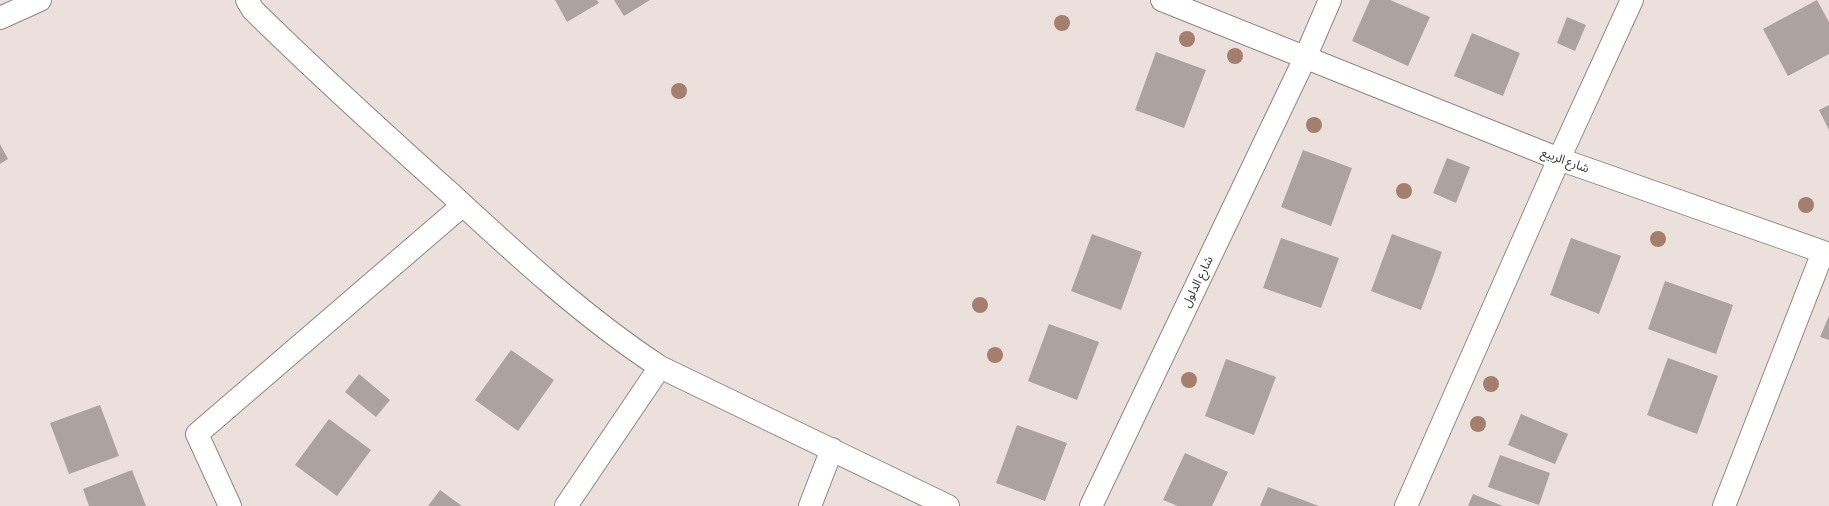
<!DOCTYPE html>
<html>
<head>
<meta charset="utf-8">
<style>
  body { margin:0 }
  canvas { display:block; background:#ebe0db }
</style>
</head>
<body>
<canvas width="1829" height="506"></canvas>
<script>
const ctx = document.querySelector('canvas').getContext('2d');
ctx.lineJoin = 'round';
function fill(path, color) { ctx.fillStyle = color; ctx.fill(path, 'evenodd'); }
function strokePath(path, color, width, dash) { ctx.strokeStyle = color; ctx.lineWidth = width; ctx.lineCap = dash ? 'butt' : 'round'; ctx.setLineDash(dash || []); ctx.stroke(path); }
function drawText(font, color, halo, rows, align = 'center') {
  ctx.font = font + ' Manrope,"Noto Sans Arabic",sans-serif'; ctx.lineWidth = 4.5; ctx.setLineDash([]); ctx.textBaseline = 'middle'; ctx.strokeStyle = halo; ctx.fillStyle = color; for (const [text, x, y, turn = 0] of rows) {
    ctx.save(); ctx.translate(x, y); ctx.rotate((+turn || 0) * Math.PI / 180); ctx.textAlign = isNaN(turn) ? turn : align; if (halo) ctx.strokeText(text, 0, 0); ctx.fillText(text, 0, 0); ctx.restore();
  }
}
const building = new Path2D(`
  M555 0H597L599 3 567 22Z
  M614 0H650L624 16Z
  M1370 0H1390L1430 17 1408 66 1352 41Z
  M1817 0 1829 22V54L1788 76 1763 29Z
  M1567 17 1586 25 1575 51 1557 43Z
  M1472 33 1520 53 1503 96 1454 76Z
  M1156 52 1206 70 1184 128 1135 110Z
  M1829 105V130L1819 110Z
  M0 144 8 159 0 164Z
  M1303 150 1352 168 1331 226 1281 207Z
  M1447 158 1470 167 1456 203 1433 193Z
  M1092 234 1142 252 1121 310 1071 291Z
  M1392 234 1442 252 1421 310 1371 291Z
  M1281 238 1339 258 1321 308 1263 288Z
  M1571 238 1621 256 1599 314 1550 295Z
  M1665 281 1733 305 1716 354 1648 329Z
  M1829 316V340L1820 337Z
  M1049 324 1099 342 1077 400 1028 381Z
  M511 350 554 380 518 431 475 400Z
  M1668 358 1718 376 1697 434 1647 415Z
  M1226 359 1276 377 1254 435 1205 416Z
  M359 374 390 400 376 417 345 392Z
  M100 405 119 456 69 474 50 423Z
  M1521 414 1568 434 1555 464 1508 445Z
  M329 419 371 450 337 496 295 465Z
  M1017 425 1067 443 1045 501 996 483Z
  M1185 453 1228 472 1212 506H1178L1163 500Z
  M1500 455 1550 473 1539 505 1488 487Z
  M132 470 146 506H89L83 489Z
  M1268 487 1319 506H1260Z
  M440 490 462 506H428Z
  M1473 494 1503 506H1468Z`);
const street = new Path2D(`
  M247 0 253 10C317 73 383 133 450 193 517 255 584 317 660 367L948 506
  M1162 0 1559 159 1829 254
  M0 18 40 0
  M230 506 197 434 463 205
  M566 506 660 367
  M810 506 832 449
  M1091 506 1305 58 1330 0
  M1406 506 1559 159 1632 0
  M1724 506 1823 252`);
const trees = [
  [1062,23],
  [1187,39],
  [1235,56],
  [679,91],
  [1314,125],
  [1404,191],
  [1806,205],
  [1658,239],
  [980,305],
  [995,355],
  [1189,380],
  [1491,384],
  [1478,424]
];
const streetNames = [
  ["شارع الربيع",1565,161,20],
  ["شارع الدلول",1198,282,-64]
];
fill(building, '#aca29e');
strokePath(street, '#908682', 24);
strokePath(street, '#fff', 22);
ctx.fillStyle = '#a57f6e';
for (const [x, y] of trees) { ctx.beginPath(); ctx.arc(x, y, 8, 0, 2 * Math.PI); ctx.fill(); }
drawText('12px', '#363230', '#fff', streetNames);
</script>
</body>
</html>
